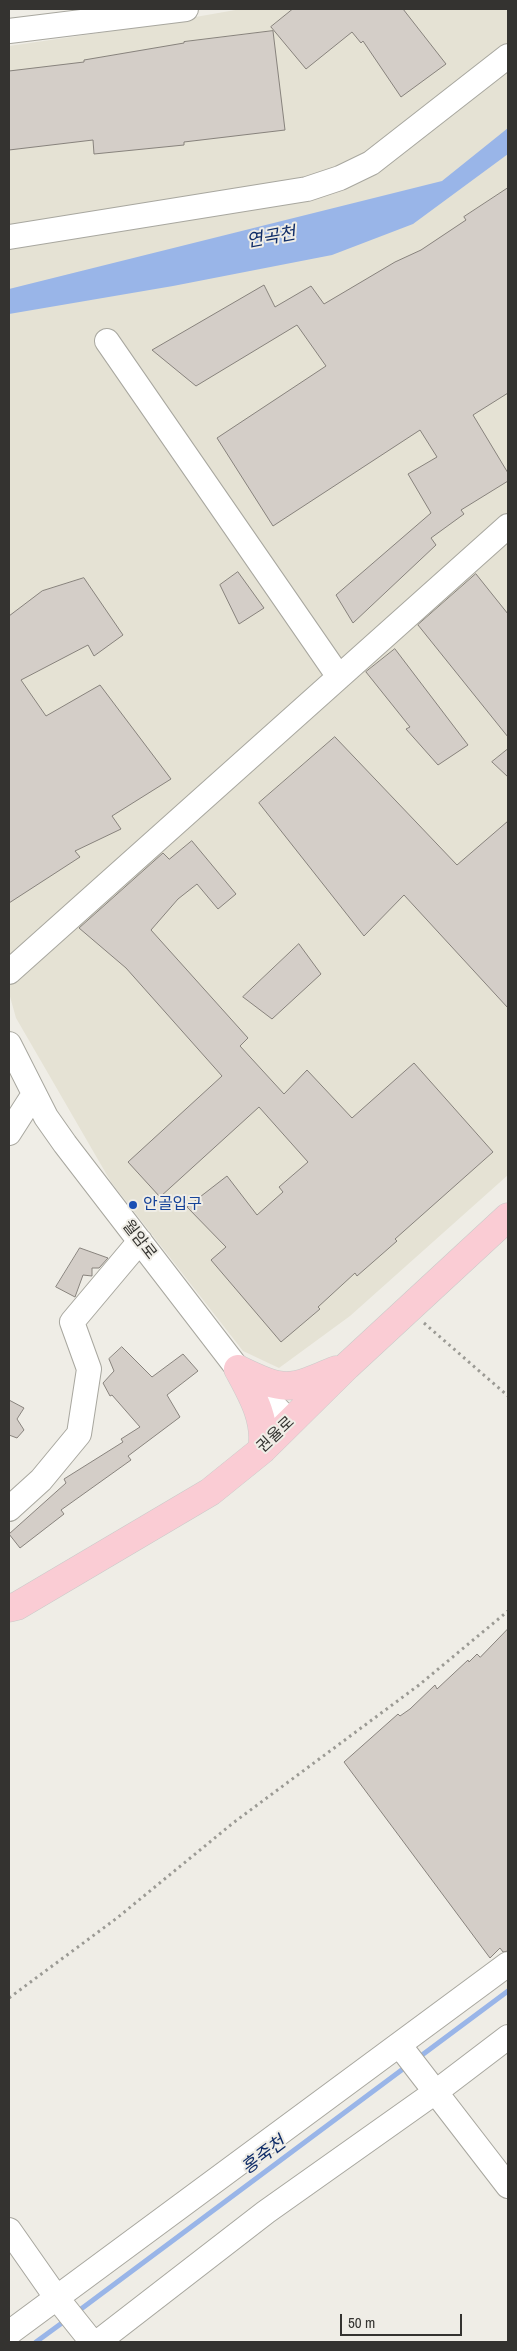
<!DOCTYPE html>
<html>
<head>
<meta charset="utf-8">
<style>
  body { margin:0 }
  #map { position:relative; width:517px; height:2351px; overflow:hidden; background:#efede6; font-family:"Archivo Narrow",sans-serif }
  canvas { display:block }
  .frame { position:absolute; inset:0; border:10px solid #343330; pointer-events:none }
  .scale { position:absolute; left:340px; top:2314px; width:122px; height:22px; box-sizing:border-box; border:2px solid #343330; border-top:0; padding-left:6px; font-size:15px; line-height:18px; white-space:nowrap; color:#343330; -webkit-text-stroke:4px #efede6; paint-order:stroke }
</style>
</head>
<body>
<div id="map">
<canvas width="517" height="2351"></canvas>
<div class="frame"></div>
<div class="scale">50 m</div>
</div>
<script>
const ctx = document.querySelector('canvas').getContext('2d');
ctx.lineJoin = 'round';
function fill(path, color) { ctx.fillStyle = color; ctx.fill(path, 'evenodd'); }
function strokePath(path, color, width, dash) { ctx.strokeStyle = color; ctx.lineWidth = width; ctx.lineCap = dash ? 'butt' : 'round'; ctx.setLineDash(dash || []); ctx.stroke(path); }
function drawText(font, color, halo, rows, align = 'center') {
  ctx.font = font + ' "Archivo Narrow","Noto Sans KR",sans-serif'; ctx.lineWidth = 4; ctx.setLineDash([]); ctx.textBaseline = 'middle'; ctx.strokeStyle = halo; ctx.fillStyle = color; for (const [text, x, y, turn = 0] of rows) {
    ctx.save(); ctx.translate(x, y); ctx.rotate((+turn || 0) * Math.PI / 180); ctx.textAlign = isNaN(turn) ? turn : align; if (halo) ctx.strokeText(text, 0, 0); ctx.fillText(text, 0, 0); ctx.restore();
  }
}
const built = new Path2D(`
  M241 9H508V1175L350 1316 279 1368 243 1351 111 1182 16 1018 9 993V46L133 28Z`);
const water = new Path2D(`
  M508 128V154L413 224 332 255 173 286 9 314V289L442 181Z`);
const stream = new Path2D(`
  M418 2058 508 1991
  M77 2312 407 2066
  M36 2342 66 2320`);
const building = new Path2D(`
  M293 9H403L446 64 401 97 363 41 361 43 352 32 306 69 271 27Z
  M273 31 285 130 184 142V145L94 154 93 140 9 150V71L84 62V60L184 43V42Z
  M508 188V393L473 415 508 473V481L461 510 464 514 431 538 436 545 353 623 336 595 431 513 408 474 437 457 420 430 273 526 217 438 326 366 297 325 196 386 152 350 264 285 275 307 311 286 324 304 395 262 421 250 466 220 464 217Z
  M238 572 264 608 239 624 220 585Z
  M476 574 508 614V737L418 625Z
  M84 578 123 635 94 656 88 645 21 680 46 716 100 685 171 779 112 816 121 829 75 851 80 857 9 903V616L42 591Z
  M395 649 468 745 438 765 406 729 410 727 366 672Z
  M335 737 457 865 508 821V1008L404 895 364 936 259 803Z
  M508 749V777L492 762Z
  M192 841 236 894 218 909 197 884 178 899 151 930 248 1038 240 1046 284 1094 307 1070 352 1118 414 1063 493 1152 395 1239 397 1241 357 1276 355 1273 318 1307 320 1309 281 1342 211 1260 226 1247 187 1207 227 1176 257 1215 283 1192 279 1187 308 1162 259 1107 160 1197 128 1162 222 1076 126 968 79 928 163 853 169 859Z
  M299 944 321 974 272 1019 243 997Z
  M80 1248 108 1258 99 1268H92V1276L83 1275 75 1297 56 1287Z
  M122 1347 152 1377 183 1354 198 1371 167 1395 180 1417 128 1456 131 1460 61 1510 64 1514 20 1548 9 1534 66 1483 64 1479 123 1442 121 1439 140 1427 112 1395 110 1396 103 1383 114 1371 109 1359Z
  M9 1400 24 1408 17 1419 24 1430 17 1438 9 1435Z
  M508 1629V1951L503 1952 500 1948 490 1958 344 1762 398 1714 400 1716 410 1709 435 1685 437 1689 468 1660 469 1662 477 1654 480 1657Z`);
const path = new Path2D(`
  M424 1323 508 1396
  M9 1998 117 1918 233 1823 419 1685 508 1611`);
const minor = new Path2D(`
  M9 31 186 9
  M9 237 307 189 340 178 371 163 508 56
  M107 341 339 677
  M9 972 508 526
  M9 1044 46 1117 65 1144 238 1369 290 1422
  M9 1133 34 1094
  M9 1509 41 1480 79 1434 89 1369 72 1322 140 1241
  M400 2046 508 2186
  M9 2230 56 2297 92 2342
  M9 2333 508 1964
  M98 2342 266 2212 441 2088 508 2037`);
const major = new Path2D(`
  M238 1369C285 1392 289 1390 336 1370
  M238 1369C252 1395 267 1420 262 1450
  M9 1608 17 1606 210 1492 262 1450 347 1366 508 1217`);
const markers = [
  [133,1205,5,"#1a4fb4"]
];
const transitNames = [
  ["안골입구",143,1205]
];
const streetNames = [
  ["월암로",139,1240,52],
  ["권율로",276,1435,-43]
];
const waterNames = [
  ["연곡천",271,238,-10],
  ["홍죽천",264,2156,-37]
];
fill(built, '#e5e2d4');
fill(water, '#99b5e8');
strokePath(stream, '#99b5e8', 5);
fill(building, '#d4cec8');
strokePath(building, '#88837d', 1);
strokePath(minor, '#a8a79f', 26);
strokePath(major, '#cacac9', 29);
strokePath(path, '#9b9a94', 3, [2.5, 4]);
strokePath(minor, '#fff', 24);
strokePath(major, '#faccd4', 28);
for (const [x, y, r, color] of markers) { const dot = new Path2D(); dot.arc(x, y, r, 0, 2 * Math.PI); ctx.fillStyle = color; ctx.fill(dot); strokePath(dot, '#efede6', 2); }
drawText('16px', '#164399', '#efede6', transitNames, 'left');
drawText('16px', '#343330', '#efede6', streetNames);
drawText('italic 18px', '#102d68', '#efede6', waterNames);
</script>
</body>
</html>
